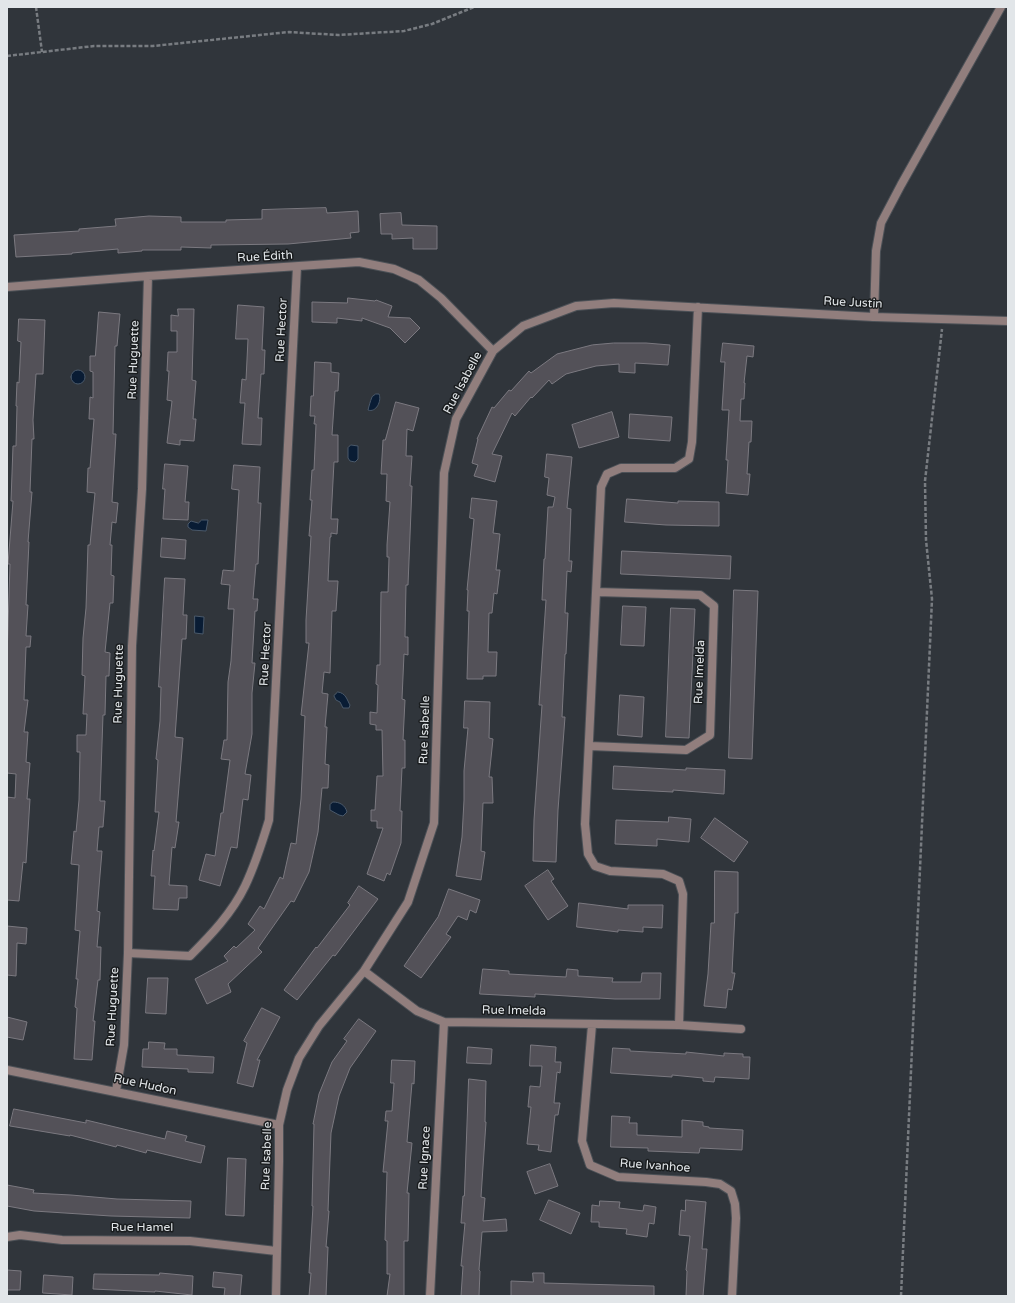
<!DOCTYPE html>
<html>
<head>
<meta charset="utf-8">
<style>
  body { margin:0 }
  #map { position:relative; width:1015px; height:1303px; overflow:hidden; background:#30353b; font-family:"Varela Round",sans-serif }
  canvas { display:block }
  .frame { position:absolute; inset:0; border:8px solid #e2e6e9; pointer-events:none }
</style>
</head>
<body>
<div id="map">
<canvas width="1015" height="1303"></canvas>
<div class="frame"></div>
</div>
<script>
const ctx = document.querySelector('canvas').getContext('2d');
ctx.lineJoin = 'round';
function fill(path, color) { ctx.fillStyle = color; ctx.fill(path, 'evenodd'); }
function strokePath(path, color, width, dash) { ctx.strokeStyle = color; ctx.lineWidth = width; ctx.lineCap = dash ? 'butt' : 'round'; ctx.setLineDash(dash || []); ctx.stroke(path); }
function drawText(font, color, halo, rows, align = 'center') {
  ctx.font = font + ' "Varela Round",sans-serif'; ctx.lineWidth = 3; ctx.setLineDash([]); ctx.textBaseline = 'middle'; ctx.strokeStyle = halo; ctx.fillStyle = color; for (const [text, x, y, turn = 0] of rows) {
    ctx.save(); ctx.translate(x, y); ctx.rotate((+turn || 0) * Math.PI / 180); ctx.textAlign = isNaN(turn) ? turn : align; if (halo) ctx.strokeText(text, 0, 0); ctx.fillText(text, 0, 0); ctx.restore();
  }
}
const water = new Path2D(`
  M71 377a7 7 0 1 1 14 0a7 7 0 1 1-14 0Z
  M376 394H379C382 401 376 413 368 410 369 406 370 402 372 397Z
  M351 445 358 446V459L355 462 350 461 348 458V448Z
  M202 520H208L206 531 192 530 188 527V524L191 521 198 523Z
  M195 616 204 617 203 634 195 633Z
  M338 692C346 693 347 700 350 705L349 708H343L340 702 336 700 334 696Z
  M333 802C340 802 345 805 347 812L343 816 339 815 330 810V805Z`);
const building = new Path2D(`
  M326 208 327 213 358 211 359 232 350 233 351 238 288 244 211 245V248L181 247V250H142V251L118 253V249L72 253V254L16 257 14 235 79 231V229L116 226 115 219 149 216 181 217V222H226V220L262 219V210Z
  M401 213 402 225 437 226V249H413V238L392 239V234H381L380 214Z
  M348 298 375 301 376 300 392 306 388 317 410 318 420 328 405 343 390 328 362 318V321L337 318V323L312 322V302L347 303Z
  M238 305 264 307 262 350H265L264 374H261L258 418H262L261 445 242 444 245 403H240L242 379 246 380 248 339H236Z
  M178 309H194L192 380 196 381 193 419H196L194 441 180 440V445L167 443 172 401 167 400 169 371H167L168 352H177V331H171V315L178 316Z
  M99 312 120 314 117 346H115L113 434H116L112 502 118 503 116 523 112 522 110 545H112L111 575 114 576 113 603H110L105 652 110 653 109 676H106L105 715H103L100 801H105L103 827H99L97 851H102L97 911 100 912 97 947H101L100 980H98L93 1021H95L92 1060 74 1059 77 1008 75 1007 78 979H76L80 931 75 930 79 865 71 864 74 831 76 832 79 800 80 752H77V735H86L87 714H83L85 676 82 675 83 638 86 608 88 545H90L95 493 87 492 88 468H90L94 419H89L90 397 93 398V372L90 371V356H95Z
  M19 319 45 320 43 374H36L33 420 34 439H32L30 492H32L28 542H29L26 605H28L26 636H31L30 647H26L24 700H28L24 732H28L26 762 30 763 27 799H30L26 863 23 862 19 901 7 900V797L15 798 16 774 7 773V658L10 564H8L13 501H11L13 446H16L17 406H16L17 382 19 383 21 342 18 341Z
  M614 343H646L670 345 668 365 635 363V373L619 372V364L596 366 566 374 552 384 549 380 532 398 531 397 515 416 512 413 492 454 502 456 495 482 474 476 478 465 472 463 478 439H477L492 407 494 408 509 390 511 391 529 371 531 373 557 354 592 345Z
  M723 343 754 346 753 357 747 356 744 383H745L744 399H741L740 421H752L751 442H749L747 474H750L748 495 726 493 728 460H726L729 410H722L725 362H721Z
  M315 362 331 363V372L339 373 338 391H335L332 435H338V462H334L331 519H338L337 534 331 533V537H330L328 581H338L336 611H332L330 673 324 672 322 693 328 694 325 727H327L325 764 329 765 328 788H322L318 832 309 872 294 902 291 901 258 948 262 952 228 984 231 992 207 1004 195 979 228 961 224 956 234 946 236 948 255 930 248 924 260 906 264 909 280 877 283 879 291 843 296 844 301 799 305 716 301 715 309 643H306V620L309 571 311 536H309L312 500H310L312 470H314L316 424H314L315 416H310L311 396H313Z
  M396 402 419 408 413 431 407 429 406 456H412L410 486H412L408 585H406L405 637H408V655L404 654 402 699 405 700 403 740H405V768H402L400 811H402L401 843 390 875 387 873 384 881 367 874 383 828H377V821H371V810H375L377 776H383L382 730H376V725L370 724V712L377 713 378 685 376 684 377 665H380L381 592H388L389 557H387V545L390 502 386 501 387 474H381L383 440H385Z
  M612 412 619 437 579 448 572 425Z
  M630 414 672 417 670 441 629 438Z
  M547 454 572 457 567 508 571 509 569 561H572L571 572 567 571 565 613H568L566 654H565L562 717H565L558 810 556 862 533 861 534 820 542 705H539L546 600H542L544 559H545L548 507H553L555 497 547 495 549 478 545 477Z
  M165 464 188 466 185 502H189L188 520 163 519 165 489H163Z
  M234 465 260 467 258 503H261L259 542 258 564H256L253 599H258L257 611H255L252 663H255L252 693V734L245 774 251 775 248 800 243 799 237 848 231 847 220 886 199 880 206 854 215 856 221 813H223L230 760 221 759 224 740H227L228 682 231 661 234 609H228L230 585 221 584 223 570 234 571 239 490 232 489Z
  M472 498 497 501 493 533 500 534 496 570H500L497 594 494 593 492 613H489L488 652H497L496 676H483V679H467L469 611H467L468 590H467L474 519 470 518Z
  M627 499 678 503V501L719 502V526L666 525 625 522Z
  M162 538 186 540 185 559 161 557Z
  M622 551 731 556 730 579 621 574Z
  M165 578 185 579 183 615H187L186 639H182L175 737 183 738 176 822H179L175 848 172 847 169 885 187 886V898H179L178 910 153 909 155 876H151L153 850 154 851 159 812H155L158 760 156 759 160 721 161 687H159Z
  M734 590 758 591 752 759 729 758Z
  M623 606 646 607 644 646 621 645Z
  M671 608 695 609 689 738 666 737Z
  M620 695 644 697 642 737 618 735Z
  M465 701 490 702 489 738 493 739 489 777H492L493 803H483L481 851 485 852 481 880 456 876 462 837 464 800V771L468 728H464Z
  M614 766 686 770V768L725 770 724 794 673 790V792L613 789Z
  M669 817 691 819 689 842 657 839V846L615 844 616 820 668 822Z
  M715 818 748 842 734 862 701 838Z
  M548 870 554 879 551 881 568 906 548 920 525 886Z
  M715 871 738 872V913H735L732 973H735L732 990 728 989 726 1008 704 1006 708 974 711 923H714Z
  M359 886 378 899 335 956 333 955 297 1000 284 990 316 947 317 948 350 905 348 903Z
  M449 889 480 900 476 913 470 910 467 920 458 916 446 934 451 937 421 978 404 966 438 917Z
  M579 903 628 909V905H663L662 928 643 927V932L618 930V932L577 927Z
  M7 926 27 928 26 944 17 943 16 976 7 975Z
  M483 969 509 971V974L566 977 567 969 578 970V976L613 978 612 982H641L642 973H661L660 999H615L535 994V997L480 994Z
  M148 978H168L166 1014 146 1013Z
  M262 1008 280 1017 257 1060H260L253 1087 237 1083 247 1043 244 1041Z
  M7 1017 27 1022 23 1040 7 1037Z
  M359 1019 376 1031 350 1068 339 1096 331 1133 328 1211H329L326 1247H328L326 1296H309L311 1273H309L313 1206H312L314 1124H313L319 1094 332 1062 347 1041 344 1039Z
  M149 1042 165 1043 164 1049H177V1055L214 1057 213 1073 188 1072V1069L142 1067 143 1049H148Z
  M531 1045 556 1047 555 1062H561L560 1073 557 1072 554 1103H560L558 1115H555L551 1152 538 1150 539 1145 527 1144 531 1107H528L530 1086 540 1087 542 1066H530Z
  M468 1047 492 1049 491 1064 467 1063Z
  M613 1048 630 1049V1051L686 1054V1052L724 1056V1053L743 1054V1057H750L749 1079 715 1077 714 1082 703 1081V1078L672 1075V1077L611 1073Z
  M392 1060 415 1061 414 1084 412 1083 407 1142 412 1143 407 1193H409L408 1241H404V1296H387L390 1274H387V1241L385 1240 387 1172H383L388 1121H385L386 1111H392L394 1083H391Z
  M469 1079 486 1081 485 1122H486L481 1197 485 1198 483 1221 506 1219 507 1231 482 1232 479 1270 480 1271 479 1296H461L463 1266H461L465 1223H461L463 1196H464Z
  M14 1109 86 1123V1120L165 1139 167 1131 187 1136 185 1141 205 1146 201 1163 147 1150 146 1153 117 1145 116 1147 70 1135V1136L10 1126Z
  M612 1116 630 1117 629 1123H637V1135L682 1137V1120L703 1122V1126L709 1127V1128L743 1130 742 1150 700 1148 699 1153 648 1151V1148L611 1147Z
  M228 1158 246 1159 244 1216 226 1215Z
  M550 1164 558 1186 535 1194 527 1172Z
  M7 1185 34 1190 33 1193 71 1195 117 1199 191 1201 190 1218 111 1216 34 1211 7 1206Z
  M549 1200 580 1213 571 1234 540 1220Z
  M686 1200 706 1202 702 1249H707L703 1296H686L687 1271 686 1270 690 1236 679 1235 681 1210 685 1211Z
  M600 1201 620 1202 619 1208 643 1211 644 1205 656 1207 654 1224 649 1223 647 1237 626 1234 627 1229 599 1227V1222H591L592 1205 599 1206Z
  M7 1270 21 1271 20 1290H7Z
  M214 1272 242 1275 240 1296H224L225 1288 213 1287Z
  M160 1273 193 1276 192 1295 155 1291V1292L93 1289 94 1274 159 1275Z
  M533 1273H544V1283L654 1286V1296H511V1281L533 1282Z
  M44 1275 73 1277 72 1295 43 1293Z`);
const path = new Path2D(`
  M36 7 42 52
  M7 56 94 46H153L289 32 338 35 404 31 432 24 474 7
  M901 1296 932 599 926 540 925 481 942 329`);
const lane = new Path2D(`
  M874 317 876 251 881 223 901 185 1001 7`);
const street = new Path2D(`
  M7 287 148 276 359 262 394 269 419 280 441 298 493 351
  M590 746 686 750 710 735 714 606 700 595 597 592
  M128 953 190 956C211 935 232 913 245 886 255 865 262 843 269 820L297 267
  M364 971 417 1011 444 1022 679 1025 741 1029
  M592 1025 582 1141 590 1165 618 1177 706 1182 720 1184 731 1191 735 1204 736 1218 732 1296
  M679 1025 683 894 679 881 663 874 610 871 595 866 588 854 585 824 601 487 607 474 621 468H675L689 459 692 442 698 307
  M7 1070 279 1125
  M116 1091 124 1045 128 953 132 646 142 489 148 276
  M7 1237 20 1235 62 1240 190 1241 276 1251
  M276 1296 279 1162V1125L287 1090 299 1058 319 1026 364 971 408 902 434 823 444 473 456 419 493 351 523 326 576 306 614 303 874 317 1008 321
  M430 1296 444 1022`);
const streetNames = [
  ["Rue Édith",265,257,-3],
  ["Rue Justin",853,303,3],
  ["Rue Hector",282,330,-87],
  ["Rue Huguette",134,360,-88],
  ["Rue Isabelle",463,383,-62],
  ["Rue Hector",266,654,-87],
  ["Rue Imelda",700,672,-88],
  ["Rue Huguette",119,684,-89],
  ["Rue Isabelle",425,730,-88],
  ["Rue Huguette",113,1007,-87],
  ["Rue Imelda",514,1011,1],
  ["Rue Hudon",145,1085,12],
  ["Rue Isabelle",267,1156,-88],
  ["Rue Ignace",425,1158,-87],
  ["Rue Ivanhoe",655,1166,4],
  ["Rue Hamel",142,1228]
];
fill(water, '#091c34');
strokePath(water, '#4a596a', 1);
fill(building, '#535158');
strokePath(building, '#7b7980', 1);
strokePath(lane, '#4c5157', 10);
strokePath(street, '#4c5157', 10);
strokePath(path, '#787c81', 2.5, [4, 2]);
strokePath(lane, '#917e7d', 8);
strokePath(street, '#917e7d', 8);
drawText('12px', '#e2e6e9', '#1a1d1f', streetNames);
</script>
</body>
</html>
